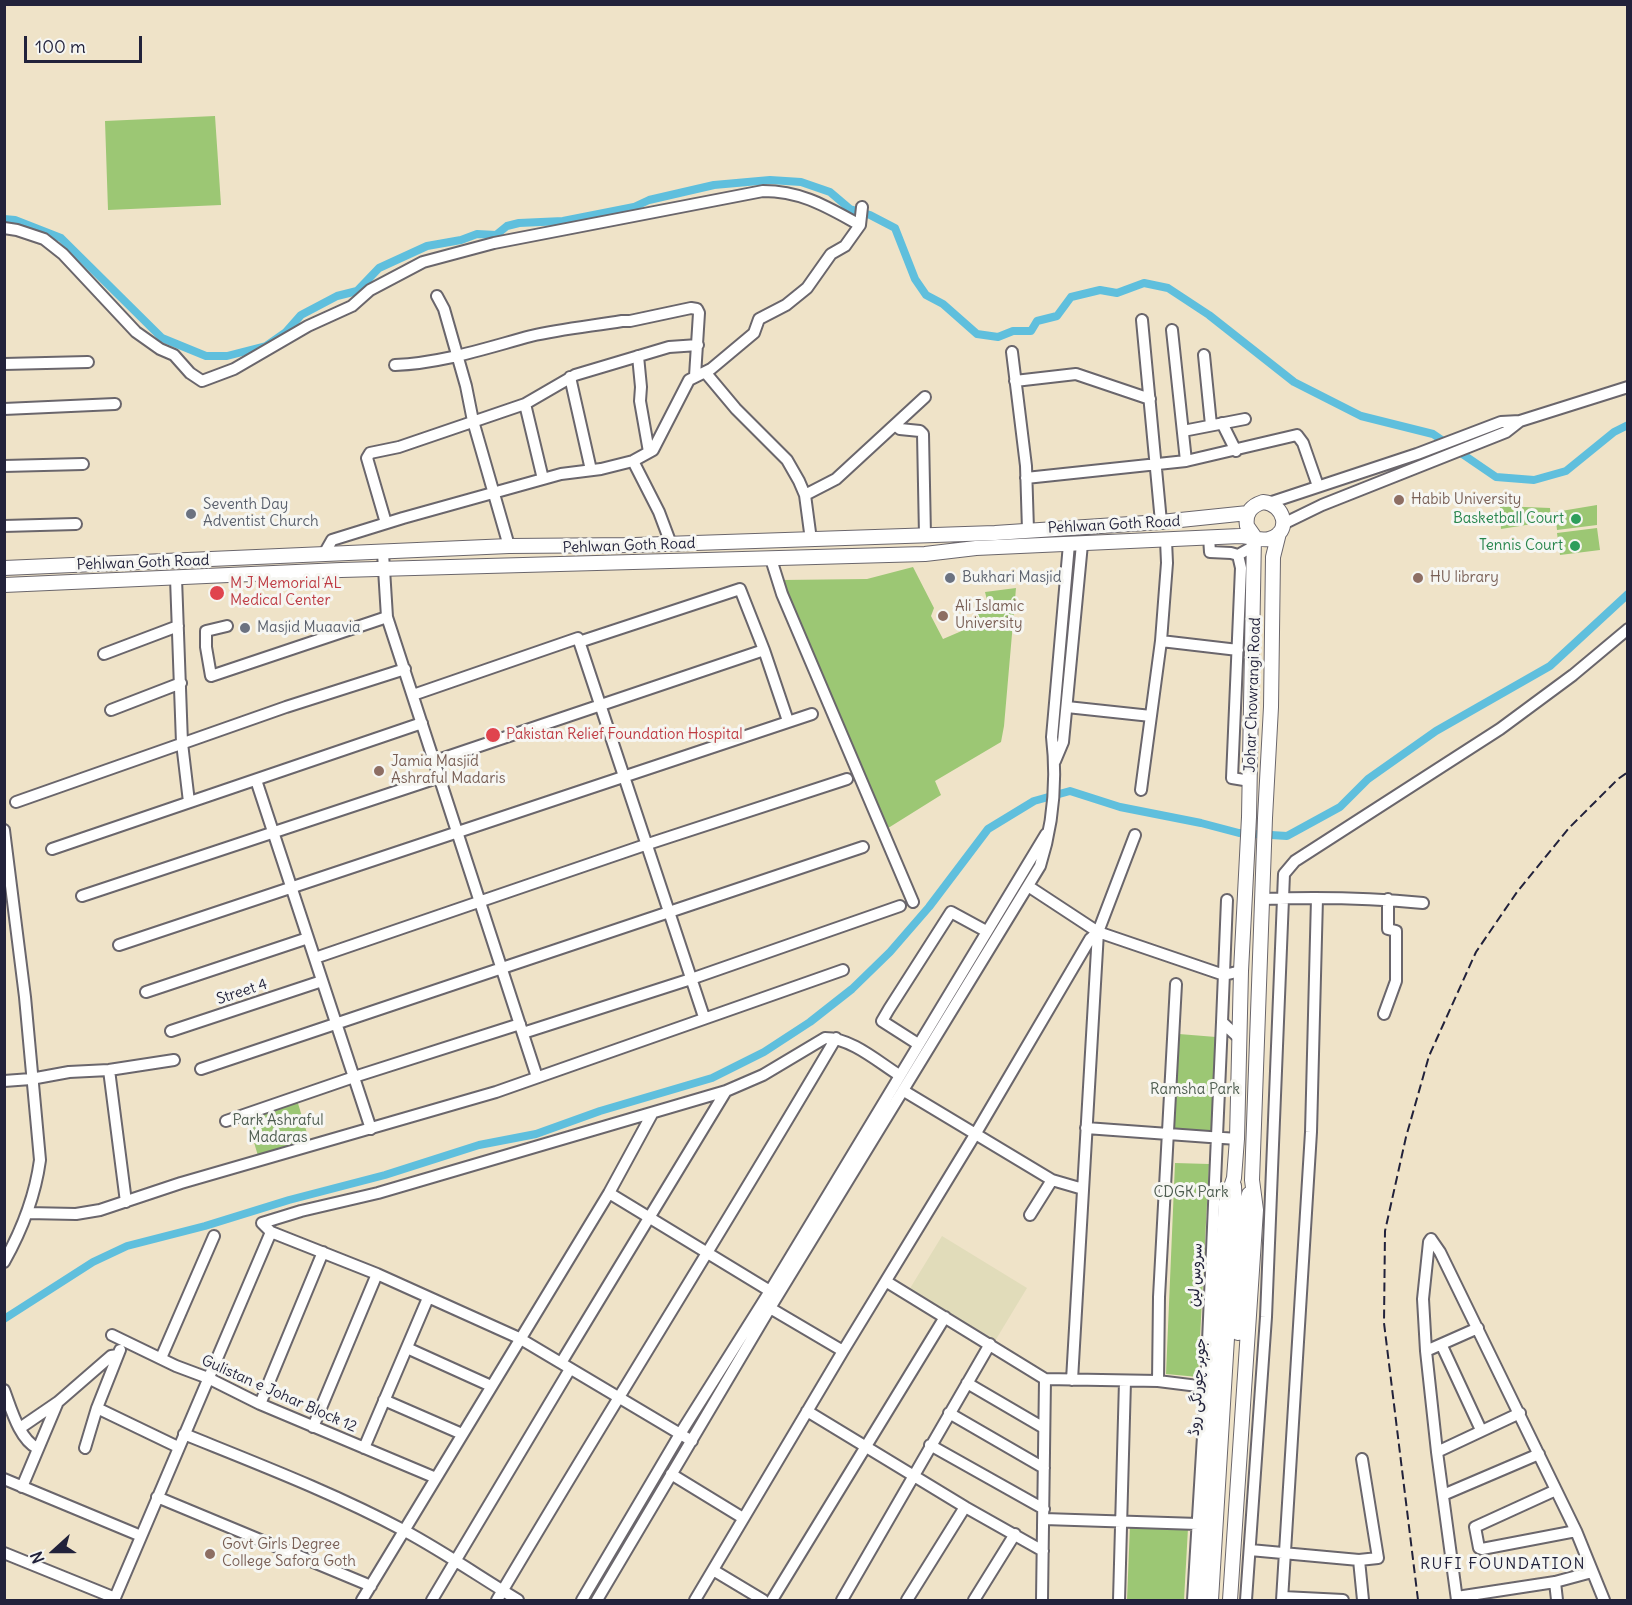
<!DOCTYPE html>
<html>
<head>
<meta charset="utf-8">
<style>
  body { margin:0 }
  #map { position:relative; width:1632px; height:1605px; overflow:hidden; background:#efe3c8; font-family:Delius,sans-serif }
  canvas { display:block }
  .frame { position:absolute; inset:0; border:6px solid #22223b; pointer-events:none }
  .north { position:absolute; left:24px; top:1521px; width:60px; height:60px; -webkit-text-stroke:4px #f6f6f2; paint-order:stroke; rotate:249deg; font-size:16px; font-weight:700; line-height:24px; text-align:center; color:#22223b }
  .north::after { content:''; display:block; margin:auto; width:21px; height:27px; background:#22223b; clip-path:polygon(50% 0,100% 100%,50% 72%,0 100%) }
  .scale { position:absolute; left:24px; top:36px; width:118px; height:27px; box-sizing:border-box; border:3px solid #22223b; border-top:0; padding-left:8px; font-size:18px; line-height:21px; white-space:nowrap; color:#22223b; -webkit-text-stroke:4px #f6f6f2; paint-order:stroke }
</style>
</head>
<body>
<div id="map">
<canvas width="1632" height="1605"></canvas>
<div class="frame"></div>
<div class="north">N</div>
<div class="scale">100 m</div>
</div>
<script>
const ctx = document.querySelector('canvas').getContext('2d');
ctx.lineJoin = 'round';
function fill(path, color) { ctx.fillStyle = color; ctx.fill(path, 'evenodd'); }
function strokePath(path, color, width, dash) { ctx.strokeStyle = color; ctx.lineWidth = width; ctx.lineCap = dash ? 'butt' : 'round'; ctx.setLineDash(dash || []); ctx.stroke(path); }
function drawText(font, color, halo, rows, align = 'center') {
  ctx.font = font + ' Delius,"Playpen Sans Arabic",sans-serif'; ctx.lineWidth = 6; ctx.setLineDash([]); ctx.textBaseline = 'middle'; ctx.strokeStyle = halo; ctx.fillStyle = color; for (const [text, x, y, turn = 0] of rows) {
    ctx.save(); ctx.translate(x, y); ctx.rotate((+turn || 0) * Math.PI / 180); ctx.textAlign = isNaN(turn) ? turn : align; if (halo) ctx.strokeText(text, 0, 0); ctx.fillText(text, 0, 0); ctx.restore();
  }
}
const built = new Path2D(`
  M942 1236 1027 1288 995 1341 909 1290Z`);
const green = new Path2D(`
  M215 116 221 205 108 210 105 121Z
  M1597 505V525L1557 530 1555 512Z
  M1500 506 1550 508 1551 521 1501 529Z
  M1597 528 1600 550 1560 555 1557 533Z
  M913 567 934 608 931 616 943 639 978 624 977 615 989 608 985 592 1016 588 1004 726 1001 742 935 781 941 795 885 830 782 580 867 579Z
  M1179 1034 1216 1037 1214 1133 1172 1128Z
  M297 1100 310 1143 259 1159 246 1116Z
  M1175 1163 1209 1164 1198 1377 1166 1374Z
  M1130 1525 1188 1528 1184 1600H1127Z`);
const canal = new Path2D(`
  M4 219 15 220 61 238 162 338 206 356H227L266 346 286 332 301 315 337 296 357 291 379 268 427 246 461 240 477 234 496 235 507 226 519 223 563 221 634 207 649 200 714 185 770 180 801 182 830 192 850 209 870 215 895 228 915 279 926 295 943 304 977 334 998 337 1013 331H1031L1037 321 1057 316 1071 297 1100 290 1117 293 1144 283 1168 288 1209 315 1294 382 1361 416 1433 434 1496 477 1534 480 1566 471 1614 432 1628 425
  M4 1319 93 1262 127 1246 205 1226 289 1200 385 1175 479 1145 536 1134 600 1111 712 1078 764 1052 810 1022 852 989 890 952 929 907 988 829 1034 801 1070 791 1120 807 1201 823 1239 833 1287 836 1340 807 1368 779 1436 731 1550 666 1628 594`);
const minor = new Path2D(`
  M4 228 17 230 44 239 63 254 136 332 160 349 174 355 190 373 202 381 234 369 308 326 352 306 370 290 423 262 494 243 763 191C802 191 827 207 860 225
  M437 296 444 309 466 386 473 421 509 546
  M1142 320 1161 522
  M1172 330 1186 461
  M1012 352 1026 466 1028 530
  M1204 355 1211 425
  M638 356 641 387 640 401 649 452
  M4 364 88 362
  M395 365C443 363 486 348 531 336 561 329 592 326 622 321H630L691 308 697 309 699 313 695 376
  M705 372 736 409 787 460 799 481 805 495 811 540
  M570 377 591 470
  M1015 381 1076 374 1150 399
  M525 404 543 479
  M4 409 115 404
  M1222 423 1236 451
  M895 425 900 429 920 431 923 434 925 536
  M1183 431 1245 419
  M633 461 659 512 671 544
  M4 466 83 464
  M1026 478 1186 461 1297 435 1303 443 1318 486
  M805 495 836 479 925 397
  M1269 503 1417 454 1501 422 1520 421
  M386 523 367 458 370 453 399 447 525 404 575 375 669 347 698 345
  M1283 524 1322 505 1506 432 1520 421 1628 387
  M4 526 76 524
  M1209 537 1210 552 1231 553 1238 555
  M383 553 387 617
  M324 554 332 540 403 518 561 474 601 469 633 461 653 450 689 380 711 369 754 333 759 319 786 305 807 288 831 254 845 246 860 225 862 207
  M771 559 782 594 913 902
  M176 578 182 743 189 802
  M227 626 206 631V647L211 676 387 617 537 1077
  M1161 641 1167 563 1166 540
  M579 642 740 589 764 650 788 721
  M104 654 178 626
  M413 695 578 638 704 1017
  M1067 707 1151 716
  M111 710 181 683
  M435 761 764 650
  M1055 761 1063 742 1082 544
  M256 780 371 1129
  M1250 781 1232 778 1241 568 1238 555 1254 546
  M1141 790 1161 641 1238 650
  M16 802 286 707 405 669
  M4 830 25 997 40 1160C35 1197 22 1230 4 1262
  M52 849 422 723
  M1028 886 1098 932 1224 975 1241 971
  M82 896 440 777
  M1263 899C1316 897 1370 898 1423 903
  M1227 900 1222 1022 1240 1039
  M119 945 812 714
  M315 958 645 845 847 779
  M146 992 308 938
  M1384 1014 1396 981V931L1388 929V899
  M171 1031 322 981
  M523 1033 691 979 900 906
  M918 1044 882 1021 889 1009 951 912 986 931
  M201 1069 863 847
  M109 1070 126 1202
  M4 1081 31 1079 69 1072 109 1070 174 1060
  M904 1091 1052 1180 1083 1189
  M226 1121 354 1077 520 1024
  M1086 1128 1237 1139
  M609 1193 770 1291
  M27 1213 76 1214 100 1210 181 1183 496 1092 843 970
  M1030 1215 1052 1180
  M887 1282 1045 1379 1158 1381 1206 1387
  M770 1308 843 1351
  M112 1335 176 1366 208 1378 260 1404 436 1478
  M1442 1346 1481 1430
  M407 1348 491 1386
  M1426 1351 1478 1328
  M161 1358 214 1236
  M561 1363 726 1091
  M1072 1380 1098 932 1135 835
  M1158 1381 1159 1297 1176 984
  M967 1383 1044 1428
  M4 1390C11 1408 19 1439 37 1448
  M384 1400 462 1434
  M260 1404 323 1252
  M97 1408 178 1447
  M807 1411 965 1507 1043 1551
  M949 1413 1044 1468
  M313 1427 377 1274
  M20 1428 58 1402 111 1356 118 1355
  M184 1434C258 1464 334 1493 405 1531 444 1552 480 1577 518 1600
  M692 1441 519 1338 377 1274 271 1232 262 1223 301 1211 378 1193 726 1091 763 1075 825 1038C851 1038 877 1061 899 1075
  M930 1445 1044 1509
  M85 1448 97 1408 120 1350
  M364 1448 428 1298
  M1437 1452 1520 1413
  M671 1474 743 1518
  M4 1479 141 1536
  M22 1487 57 1404
  M1556 1490 1475 1527 1479 1548 1482 1549 1576 1531
  M1443 1495 1539 1454
  M157 1497 371 1586
  M1044 1519 1198 1524
  M1250 1550 1359 1560 1378 1558 1362 1459
  M4 1553 115 1598
  M1359 1560 1363 1600
  M713 1570 763 1600
  M1555 1582 1557 1600
  M1283 1597 1343 1600
  M1457 1597 1555 1582 1592 1572
  M114 1600 271 1232
  M362 1600 609 1193 652 1114
  M432 1600 570 1369
  M497 1600C608 1412 725 1227 836 1038
  M582 1600 680 1434 770 1291 1046 834
  M597 1600 770 1308 1040 866C1053 825 1057 780 1052 737L1069 544
  M695 1600 843 1351 976 1133 1090 939 1098 932
  M772 1600 945 1317
  M842 1600 990 1344
  M907 1600 965 1507
  M974 1600 1015 1534
  M1042 1600 1045 1379
  M1119 1600 1125 1381
  M1193 1600 1206 1387 1222 1022
  M1246 1600 1266 1317 1284 874 1295 861 1500 729 1573 675 1628 629
  M1282 1600 1311 1132 1317 898
  M1457 1600 1437 1452 1426 1351 1423 1299 1429 1242 1431 1239 1440 1252 1576 1531 1604 1600`);
const major = new Path2D(`
  M4 568 509 546 635 545 995 533 1161 522 1248 513
  M4 585 341 570 925 554 976 548 1240 536C1249 536 1262 541 1269 539 1292 533 1285 504 1263 502 1251 506 1245 513 1247 526L1254 536
  M1238 1333 1246 1211 1249 1194
  M1201 1600 1226 1202 1234 1178 1237 1139 1241 971 1249 817 1254 536
  M1211 1600 1235 1207 1234 1186
  M1230 1600 1256 1210 1252 1180 1265 818 1271 707 1273 557 1279 533`);
const rail = new Path2D(`
  M1418 1600 1384 1323 1385 1231 1406 1137 1429 1056 1476 952 1517 892 1569 828 1618 779 1628 772`);
const markers = [
  [1399,500,6,"#8d6e63"],
  [191,514,6,"#6b7280"],
  [1576,519,6,"#2e9e5b"],
  [1575,546,6,"#2e9e5b"],
  [950,578,6,"#6b7280"],
  [1418,578,6,"#8d6e63"],
  [217,593,8,"#e0444e"],
  [943,616,6,"#8d6e63"],
  [245,628,6,"#6b7280"],
  [493,735,8,"#e0444e"],
  [379,771,6,"#8d6e63"],
  [210,1554,6,"#8d6e63"]
];
const educationNames = [
  ["Habib University",1411,500],
  ["HU library",1430,578],
  ["Ali Islamic",955,607],
  ["University",955,624],
  ["Jamia Masjid",391,762],
  ["Ashraful Madaris",391,779],
  ["Govt Girls Degree",222,1545],
  ["College Safora Goth",222,1562]
];
const worshipNames = [
  ["Seventh Day",203,505],
  ["Adventist Church",203,522],
  ["Bukhari Masjid",962,578],
  ["Masjid Muaavia",257,628]
];
const leisureNames = [
  ["Basketball Court",1564,519],
  ["Tennis Court",1563,546]
];
const streetNames = [
  ["Pehlwan Goth Road",1114,525,-3],
  ["Pehlwan Goth Road",629,546,-2],
  ["Pehlwan Goth Road",143,563,-2],
  ["Johar Chowrangi Road",1253,695,-88],
  ["Street 4",242,992,-18],
  ["سروس لین",1196,1275,-87],
  ["جوہر چورنگی روڈ",1198,1387,-86],
  ["Gulistan e Johar Block 12",279,1394,24]
];
const healthNames = [
  ["M J Memorial AL",230,584],
  ["Medical Center",230,601],
  ["Pakistan Relief Foundation Hospital",506,735]
];
const parkNames = [
  ["Ramsha Park",1195,1090],
  ["Park Ashraful",278,1121],
  ["Madaras",278,1138],
  ["CDGK Park",1191,1193]
];
const neighbourhoodNames = [
  ["RUFI FOUNDATION",1503,1564]
];
fill(built, '#e1dcba');
fill(green, '#9cc774');
strokePath(canal, '#5fbfdd', 8);
strokePath(minor, '#6a666c', 14);
strokePath(major, '#6a666c', 16);
strokePath(minor, '#fff', 10);
strokePath(major, '#fff', 14);
strokePath(rail, '#22223b', 2, [9, 4.5]);
for (const [x, y, r, color] of markers) { const dot = new Path2D(); dot.arc(x, y, r, 0, 2 * Math.PI); ctx.fillStyle = color; ctx.fill(dot); strokePath(dot, '#f6f6f2', 2); }
drawText('15px', '#785e54', '#f6f6f2', educationNames, 'left');
drawText('15px', '#5b616d', '#f6f6f2', worshipNames, 'left');
drawText('15px', '#27864d', '#f6f6f2', leisureNames, 'right');
drawText('15px', '#22223b', '#f6f6f2', streetNames);
drawText('15px', '#be3a42', '#f6f6f2', healthNames, 'left');
drawText('15px', '#4d5c4f', '#f6f6f2', parkNames);
ctx.letterSpacing = '1.5px';
drawText('16px', '#22223b', '#f6f6f2', neighbourhoodNames);
ctx.letterSpacing = '0px';
</script>
</body>
</html>
